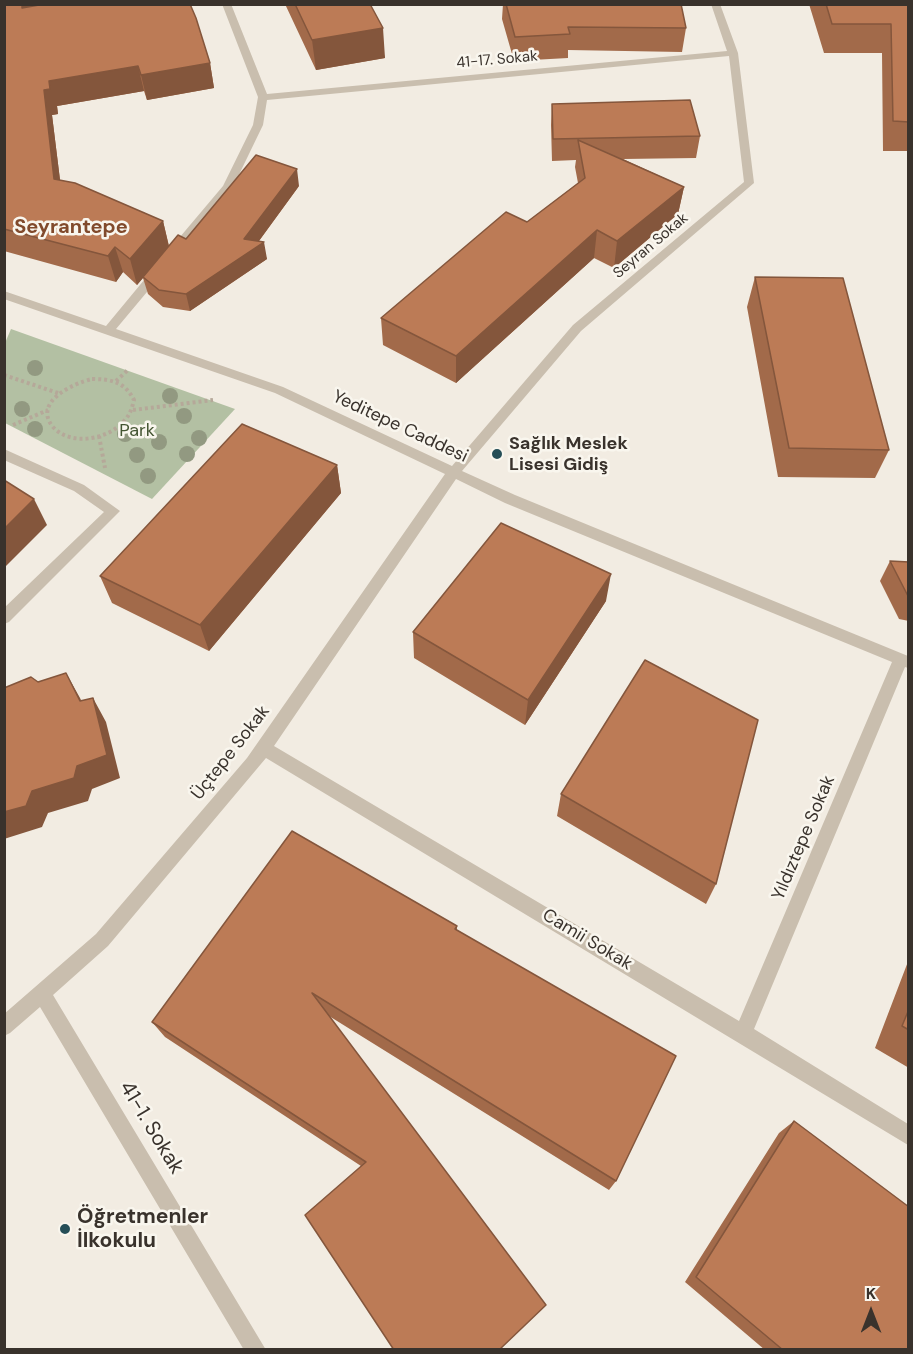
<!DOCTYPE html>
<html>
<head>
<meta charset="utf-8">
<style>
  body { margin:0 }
  #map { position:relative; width:913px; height:1354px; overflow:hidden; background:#f2ece2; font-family:"DM Sans",sans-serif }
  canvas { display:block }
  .frame { position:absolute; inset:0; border:6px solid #39322c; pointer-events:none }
  .north { position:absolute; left:841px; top:1282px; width:60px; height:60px; -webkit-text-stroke:4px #f9f6ee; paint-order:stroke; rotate:0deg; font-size:16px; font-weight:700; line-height:24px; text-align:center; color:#39322c }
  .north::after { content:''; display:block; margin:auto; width:21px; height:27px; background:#39322c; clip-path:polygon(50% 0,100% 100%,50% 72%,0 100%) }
</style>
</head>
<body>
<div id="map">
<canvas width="913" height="1354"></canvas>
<div class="frame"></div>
<div class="north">K</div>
</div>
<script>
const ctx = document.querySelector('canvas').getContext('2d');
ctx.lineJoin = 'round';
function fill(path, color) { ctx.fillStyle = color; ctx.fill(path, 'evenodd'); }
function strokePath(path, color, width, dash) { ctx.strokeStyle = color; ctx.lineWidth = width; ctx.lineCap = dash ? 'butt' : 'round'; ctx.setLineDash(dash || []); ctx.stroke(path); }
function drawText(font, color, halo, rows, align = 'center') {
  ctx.font = font + ' "DM Sans",sans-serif'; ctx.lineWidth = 5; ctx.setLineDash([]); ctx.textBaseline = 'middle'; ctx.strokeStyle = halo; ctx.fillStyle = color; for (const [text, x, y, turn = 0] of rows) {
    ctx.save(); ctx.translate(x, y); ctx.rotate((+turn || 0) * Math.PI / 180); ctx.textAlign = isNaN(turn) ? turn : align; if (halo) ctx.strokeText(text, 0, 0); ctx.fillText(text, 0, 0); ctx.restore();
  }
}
const green = new Path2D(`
  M11 329 235 409 152 499 5 423V343Z`);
const path = new Path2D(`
  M4 375 58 393
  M92 379C111 379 125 382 134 400 132 408 130 415 124 421 109 439 71 447 53 427 32 402 74 383 92 379Z
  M116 381 129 369
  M133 410 213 400
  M13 425 48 410
  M99 436 105 468`);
const minor = new Path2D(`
  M222 4H231L267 94 727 51 711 4H720L738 53 754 183 581 331 462 471 515 495 908 656V668L905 667 754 1029 908 1124V1145L266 758 108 946 53 995 266 1350H244L40 1007 10 1033 4 1036V1014L96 934 247 758 445 474 275 393 4 299V291L106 326 154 268H162V274L116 329 283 387 452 466 573 325 744 182 729 56 267 100 263 125 233 187 177 254H169V250L223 186 253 125 258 97ZM456 479 505 503 892 662 739 1021 274 746Z
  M4 449 84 485 120 511 9 622 4 624V608L104 512 74 491 4 460Z`);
const trees = [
  [35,368],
  [170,396],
  [22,409],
  [184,416],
  [35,429],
  [125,434],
  [199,438],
  [159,442],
  [187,454],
  [137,455],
  [148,476]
];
const wall = new Path2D(`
  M4 4H29V7L210 63 214 88 147 100 144 91 57 106 58 114 52 115 60 180 163 221 169 246 299 186 259 241 267 259 190 311 163 307 148 294 143 278 137 285 123 272 116 282 4 251Z
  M285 4H370L385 58 316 70Z
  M503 4H681L686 28 682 52 568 50V58L514 61 502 19Z
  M809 4H909V151H883L882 53H824Z
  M552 104 700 136 696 158 623 159 684 187 678 214 614 268 594 258 456 383 383 345 381 318 527 222 578 183 575 167 576 160 552 161 551 125Z
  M755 277 889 450 875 478 778 477 747 307Z
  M337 465 341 493 209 651 112 603 100 576 182 489Z
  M890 561 909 562V621L899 619 880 581Z
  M606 601 525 725 414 658 413 632Z
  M561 794 716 884 706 904 557 816Z
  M457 926V931L616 1181 609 1190 329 1016 546 1305 361 1166 165 1037 152 1022Z
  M909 959V1068L875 1048Z
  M794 1121 907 1350H765L685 1282 779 1133Z`);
const shadedWall = new Path2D(`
  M22 4H29L30 33 22 8Z
  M383 28 385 58 316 70 312 40Z
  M210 63 214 88 147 100 141 75Z
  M138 66 144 91 57 106 58 114 52 115 63 204 54 179 44 90 49 81Z
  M297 169 299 186 253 249 264 242 267 259 190 311 186 294Z
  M684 187 678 214 614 268 617 241Z
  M163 221 169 247 137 285 130 259Z
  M597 230 594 258 456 383V356Z
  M115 247 123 272 116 282 108 256Z
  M337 465 341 493 209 651 200 625Z
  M34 499 47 525 4 568V529Z
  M611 574 606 601 525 725 528 700Z
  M66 673 80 698 93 726 80 701Z
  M93 698 106 722 120 778 92 789 88 801 48 813 42 827 4 839V812L32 791Z`);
const building = new Path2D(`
  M4 4H22V8L45 4H190L196 18 210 63 141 75 138 66 49 81 50 89 44 90 54 179 75 183 163 221 130 259 115 247 108 256 4 229Z
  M295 4H370L383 28 312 40Z
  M506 4H681L686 28 568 27 570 34 515 37Z
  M826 4H909V122L893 121 891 24H832Z
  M690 100 700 136 553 139 552 104Z
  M578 140 684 187 617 241 597 230 456 356 381 318 506 212 527 222 585 178Z
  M256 155 297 169 244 239 264 242 186 294 159 290 143 277 178 235 186 239Z
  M755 277 843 278 889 450 789 448Z
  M242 424 337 465 200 625 100 576Z
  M4 480 34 499 4 529Z
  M501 523 611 574 528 700 413 632Z
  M890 561 909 562V598Z
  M645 660 758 720 716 884 561 794Z
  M66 673 80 701 93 698 107 755 77 766 74 778 32 791 26 806 4 812V688L31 677 38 682Z
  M292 831 457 926 455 929 676 1056 616 1181 312 993 546 1305 499 1350H394L305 1215 366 1162 152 1022Z
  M909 1009V1030L902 1026Z
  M794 1121 909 1207V1346L907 1350H783L696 1277Z`);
const markers = [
  [497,454,6,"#254e57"],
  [65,1229,6,"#254e57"]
];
const farStreetnames = [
  ["41-17. Sokak",497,60,-5],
  ["Seyran Sokak",651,246,-40]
];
const streetNames = [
  ["Yeditepe Caddesi",400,427,25],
  ["Üçtepe Sokak",231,753,-52],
  ["Yıldıztepe Sokak",804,838,-67],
  ["Camii Sokak",587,940,31]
];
const parkNames = [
  ["Park",137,431]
];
const poiNames = [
  ["Sağlık Meslek",509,444],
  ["Lisesi Gidiş",509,465]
];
const farDistrictnames = [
  ["Seyrantepe",71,228]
];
const nearStreetnames = [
  ["41-1. Sokak",151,1128,59]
];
const nearPoinames = [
  ["Öğretmenler",77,1217],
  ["İlkokulu",77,1241]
];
fill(green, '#b3c0a3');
strokePath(path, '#b5a899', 4, [3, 3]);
fill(minor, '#c9beae');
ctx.fillStyle = '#929981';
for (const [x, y] of trees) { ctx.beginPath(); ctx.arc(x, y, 8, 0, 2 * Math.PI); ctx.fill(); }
fill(wall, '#a26a4a');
fill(shadedWall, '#84563c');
fill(building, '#bc7b56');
strokePath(building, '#84563c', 1.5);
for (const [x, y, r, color] of markers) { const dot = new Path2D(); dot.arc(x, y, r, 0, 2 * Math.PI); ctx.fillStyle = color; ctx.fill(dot); strokePath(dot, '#f9f6ee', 2); }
drawText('15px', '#39322c', '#f9f6ee', farStreetnames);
drawText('18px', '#39322c', '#f9f6ee', streetNames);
drawText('18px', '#445532', '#f9f6ee', parkNames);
drawText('bold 18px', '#39322c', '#f9f6ee', poiNames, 'left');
drawText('bold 20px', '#814a2c', '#f9f6ee', farDistrictnames);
drawText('21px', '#39322c', '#f9f6ee', nearStreetnames);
drawText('bold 21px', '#39322c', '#f9f6ee', nearPoinames, 'left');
</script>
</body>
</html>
